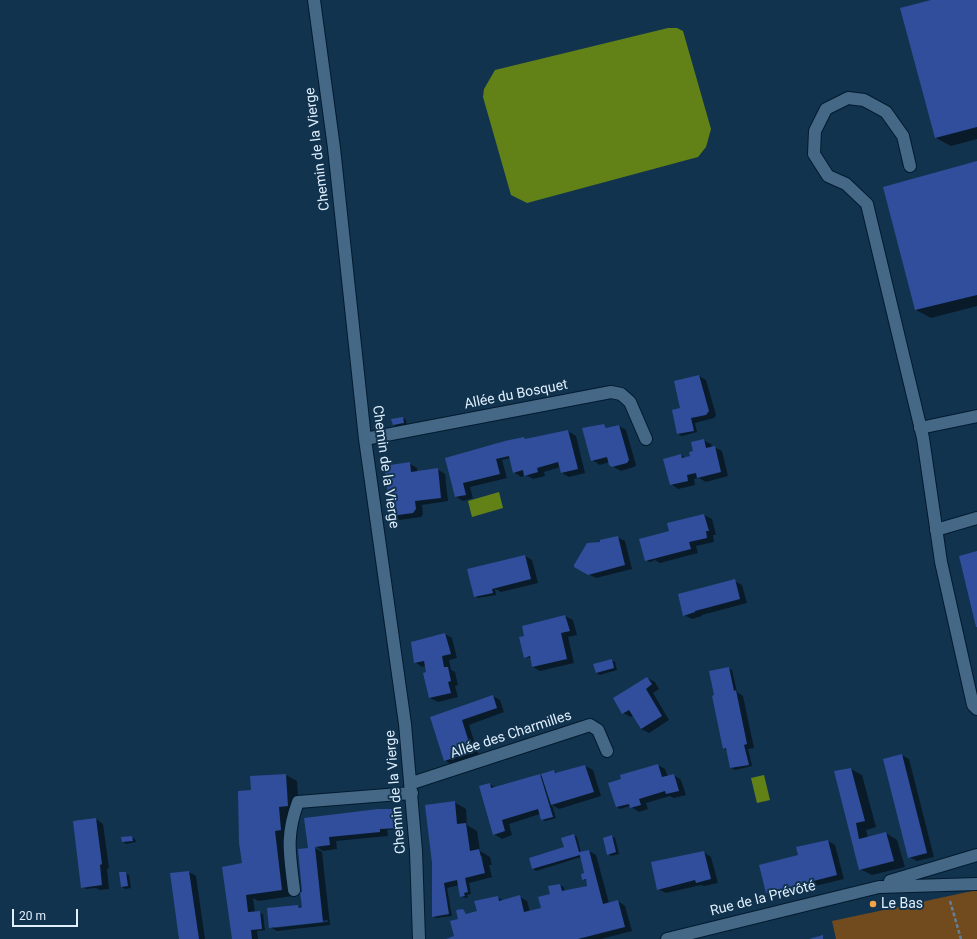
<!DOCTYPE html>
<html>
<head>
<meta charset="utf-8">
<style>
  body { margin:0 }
  #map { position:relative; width:977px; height:939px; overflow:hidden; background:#12334e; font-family:Roboto,sans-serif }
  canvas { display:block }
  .scale { position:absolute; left:12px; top:909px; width:66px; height:18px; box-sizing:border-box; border:2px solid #e0effd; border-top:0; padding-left:5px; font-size:12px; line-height:14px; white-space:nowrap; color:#e0effd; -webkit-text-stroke:3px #12334e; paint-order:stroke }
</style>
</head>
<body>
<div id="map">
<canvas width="977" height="939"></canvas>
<div class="scale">20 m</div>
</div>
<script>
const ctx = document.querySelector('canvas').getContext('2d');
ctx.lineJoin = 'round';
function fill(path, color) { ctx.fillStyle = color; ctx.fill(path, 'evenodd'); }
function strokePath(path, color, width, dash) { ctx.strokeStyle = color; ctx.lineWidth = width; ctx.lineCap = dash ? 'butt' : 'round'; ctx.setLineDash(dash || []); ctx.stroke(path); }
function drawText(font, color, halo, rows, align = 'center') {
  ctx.font = font + ' Roboto,sans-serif'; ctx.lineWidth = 4; ctx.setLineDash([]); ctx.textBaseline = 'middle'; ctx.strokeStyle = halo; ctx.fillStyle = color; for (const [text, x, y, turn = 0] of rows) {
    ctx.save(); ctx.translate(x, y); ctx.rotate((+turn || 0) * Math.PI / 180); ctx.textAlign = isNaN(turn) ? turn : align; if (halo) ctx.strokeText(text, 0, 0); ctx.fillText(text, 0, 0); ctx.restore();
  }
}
const green = new Path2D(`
  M977 890V939H836L832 921Z`);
const water = new Path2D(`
  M668 28H677L683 31 711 129 706 147 698 157 527 203 511 195 483 97 484 89 495 70Z
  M499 492 503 508 472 517 468 501Z
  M764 775 770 800 757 803 751 778Z`);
const shadow = new Path2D(`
  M935 0H977V139L951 146 936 138Z
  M977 163V306L931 318 916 310Z
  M699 376 706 380 716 415 714 418 695 423 697 432 682 436 678 434 673 411 681 409Z
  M403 418 406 420 407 425 397 427 394 425Z
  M604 425 608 429 619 426 626 430 636 465 634 467 621 471 610 465 609 462 600 465 592 460Z
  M568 431 576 436 585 473 569 477 562 473 560 467 544 472 545 476 533 479 526 475 521 477 514 472 510 458 502 460 507 478 470 487 473 498 463 501 456 497 446 459 524 438 527 440Z
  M703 440 711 444 712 448 714 447 722 451 728 476 706 482 699 478 694 479 695 485 678 489 671 484 681 455 686 458 693 456Z
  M409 463 417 468V472L437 469 445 474 448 501 422 505 423 514 421 517 400 520 392 516Z
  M704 515 712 519 716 535H713L714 542 696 546 698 553 660 563 655 560 650 562 646 560Z
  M617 537 625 541 632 569 596 578 588 574 602 543Z
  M525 556 532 560 538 583 501 592 495 589 496 595 478 598 475 596Z
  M734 581 742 585 747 603 702 615V616L692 619 684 615Z
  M565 616 573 620 577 635 568 637 574 663 540 671 533 667 531 658 525 657 526 637 523 627Z
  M445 634 452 638 457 658 449 660 451 670 455 672 458 685 455 686 458 697 438 702 430 698 426 666 422 667 415 662Z
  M612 660 615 662 617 670 600 675 596 673Z
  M728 668 732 670 737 692 743 696 754 748 748 749 752 766 735 770 731 768 728 751 724 749 717 696Z
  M647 678 655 682 659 689 653 693 669 720 649 733 641 729 633 716 631 717 623 713Z
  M493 696 500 700 504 712 469 725 479 756 452 765 445 760 431 718Z
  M902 755 909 759 934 857 917 861 909 857Z
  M658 765 665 769 668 777 674 775 681 780 686 795 674 798 670 796 646 803 648 809 639 812 630 806 620 809 617 807Z
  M585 766 593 770 601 796 559 809 552 805 556 818 545 821 542 819 540 814 509 824 512 835 502 839 494 834 490 784 496 788 540 775 543 777 554 771 558 773Z
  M851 769 862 775 876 827 866 830 868 838 886 833 897 840 905 867 872 875 860 869 835 772Z
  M286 775 297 781 299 812 286 837 293 896 258 901 253 898 255 912 263 914 265 930 257 931 258 939H233L252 791Z
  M454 802 466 809 467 825 477 831 480 851 490 857 492 865H489L492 877 469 883 471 894 467 895 468 898 461 897 459 885 447 888 452 916 436 918 433 916ZM480 856H482L483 864H481Z
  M398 810 401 812 403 829 387 830 388 836 336 841 337 849 323 851 315 846V848L322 852 330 925 277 931 270 927 298 906 303 908 309 849 305 819ZM328 920V922L275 928V926Z
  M96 819 103 824 109 868 107 869 109 889 100 890 96 888 86 889 82 887Z
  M574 835 577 837 581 853 589 851 596 855 609 903 618 901 625 906 632 931 601 939H447L456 937 462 910 466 914 478 912 497 897 504 901 520 897 527 901 530 912 542 909 553 894 549 887 560 885 564 887 565 892 588 886 587 881 583 879 586 875 581 857 536 871 533 869 565 848Z
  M612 836 615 838 619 854 611 856 608 854Z
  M132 837 135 839 136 842 126 844 123 842Z
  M828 841 835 845 844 879 774 896 766 892 799 856Z
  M703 852 711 857 718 883 704 886 701 885 666 893 658 889 652 863Z
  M189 872 196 876 205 939H180Z
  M125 873 129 875 131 888 125 889 122 887Z`);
const building = new Path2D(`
  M931 0H977V127L935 138 900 8Z
  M977 161V295L915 310 883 187Z
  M699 375 709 411 706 415 691 418 694 431 677 434 672 410 680 408 674 381Z
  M403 417 404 423 393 425 391 419Z
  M604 424 606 428 619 425 629 460 627 463 612 467 609 465 607 457 591 461 582 428Z
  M568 430 578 469 561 473 558 462 537 468 538 472 524 476 523 470 513 473 509 456 496 459 500 474 463 483 466 495 455 497 445 458 505 441 524 437 525 439Z
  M704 439 706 448 715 446 721 472 697 478 696 473 687 475 688 481 670 485 663 459 681 454 682 458 690 456 689 452 693 451 691 442Z
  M410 462 411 472 438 468 441 498 415 501 416 509 413 513 391 516 384 466Z
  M704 514 709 531H706L707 538 689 542 691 549 645 561 639 539 669 531 667 523Z
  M618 536 625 565 588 575 574 567V565L587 543 600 542V540Z
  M977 551V627H976L959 556Z
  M525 555 531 579 492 589 493 593 474 597 467 569Z
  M735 579 740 599 695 611V612L683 616 678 594Z
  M565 615 570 631 561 633 567 659 532 667 530 656 524 658 519 637 524 636 522 626Z
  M445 633 451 654 442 656 444 667H448L451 681 448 682 451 693 429 698 423 673 426 672 424 661 414 663 411 642Z
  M612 659 614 668 596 673 593 664Z
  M729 667 734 691 736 690 747 744 744 745 749 765 730 768 726 748 723 749 712 696 714 695 709 671Z
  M647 677 652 684 646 689 662 716 641 729 629 710 622 714 613 698Z
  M493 695 497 708 462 720 472 752 444 761 430 717Z
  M902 754 927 853 908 858 883 759Z
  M658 764 662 777 674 774 679 791 666 794 665 791 639 799 641 805 630 808 629 804 616 807 608 783 621 779 620 775Z
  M585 765 594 792 551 805 541 774 554 770 555 773Z
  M851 768 865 821 856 823 859 839 886 832 894 861 859 870 834 771Z
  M286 774 288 806 279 807 281 830 275 831 282 890 246 895 248 912 260 911 262 929 251 930 252 939H232L222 867 242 863 239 843 238 791 251 790 250 776Z
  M540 774 553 817 541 820 538 809 502 820 505 831 493 835 479 786 490 783 491 788Z
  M455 801 457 824 466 823 470 851 479 849 485 873 465 878 468 892 464 893 465 896 460 897 457 880 444 883 449 914 432 917V863L425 805Z
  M378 809H398L400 828 380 829V832L329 837 330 845 315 847 323 922 269 928 267 908 298 905 299 908 302 907 300 892H302L298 849 308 848 304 818Z
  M96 818 102 864 100 865 102 885 81 888 73 821Z
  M574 834 579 852 589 850 603 904 618 900 625 927 578 939H446L454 936 450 921 458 919 456 910 463 909 466 914 477 911 474 901 498 896 499 901 520 895 524 912 541 908 538 897 550 894 548 886 560 884 562 891 587 886 586 879 582 880 581 874 584 873 580 855 532 869 529 858 564 847 561 838Z
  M612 835 616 852 607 855 603 838Z
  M132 836 133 841 122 842 121 837Z
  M828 840 837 875 766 893 759 865 798 855 796 847Z
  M704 851 711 879 696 883 695 880 657 890 651 862Z
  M189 871 199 939H179L170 873Z
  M119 872H126L128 886 121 887Z
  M823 935V939H809Z`);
const path = new Path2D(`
  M950 901 961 939`);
const service = new Path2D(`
  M910 166 903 136 886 112 864 100 848 98 826 109 815 131 814 154 828 176 846 184 867 204 923 438 941 562 973 705 977 709
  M920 428 977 416
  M936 530 977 518
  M294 890C290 855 285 837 298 802L412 793`);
const minor = new Path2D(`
  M314 0 334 148 365 439 405 724 416 851 419 939
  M365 439 611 392 621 394 630 402 646 439
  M412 783 590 725 598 730 607 751`);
const tertiary = new Path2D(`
  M890 881 977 855
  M667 939 879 887 977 884`);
const markers = [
  [873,904,4,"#f5a346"]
];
const streetNames = [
  ["Chemin de la Vierge",318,149,-97],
  ["Allée du Bosquet",516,395,-11],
  ["Chemin de la Vierge",385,467,82],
  ["Allée des Charmilles",511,735,-18],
  ["Chemin de la Vierge",396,792,-95],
  ["Rue de la Prévôté",763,899,-14]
];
const poiNames = [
  ["Le Bas",881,904]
];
fill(green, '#714a1e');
fill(water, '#628218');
fill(shadow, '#0007');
fill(building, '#304e9c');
strokePath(service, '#021a2e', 14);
strokePath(minor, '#021a2e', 14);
strokePath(tertiary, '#021a2e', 14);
strokePath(path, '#647e94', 2.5, [4, 2]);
strokePath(service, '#456886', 12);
strokePath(minor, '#456886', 12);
strokePath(tertiary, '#456886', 12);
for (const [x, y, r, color] of markers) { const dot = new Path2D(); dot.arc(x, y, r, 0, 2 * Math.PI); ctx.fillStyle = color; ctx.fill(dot); strokePath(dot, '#12334e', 1.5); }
drawText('14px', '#e0effd', '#12334e', streetNames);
drawText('14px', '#e0effd', '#12334e', poiNames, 'left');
</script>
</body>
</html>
